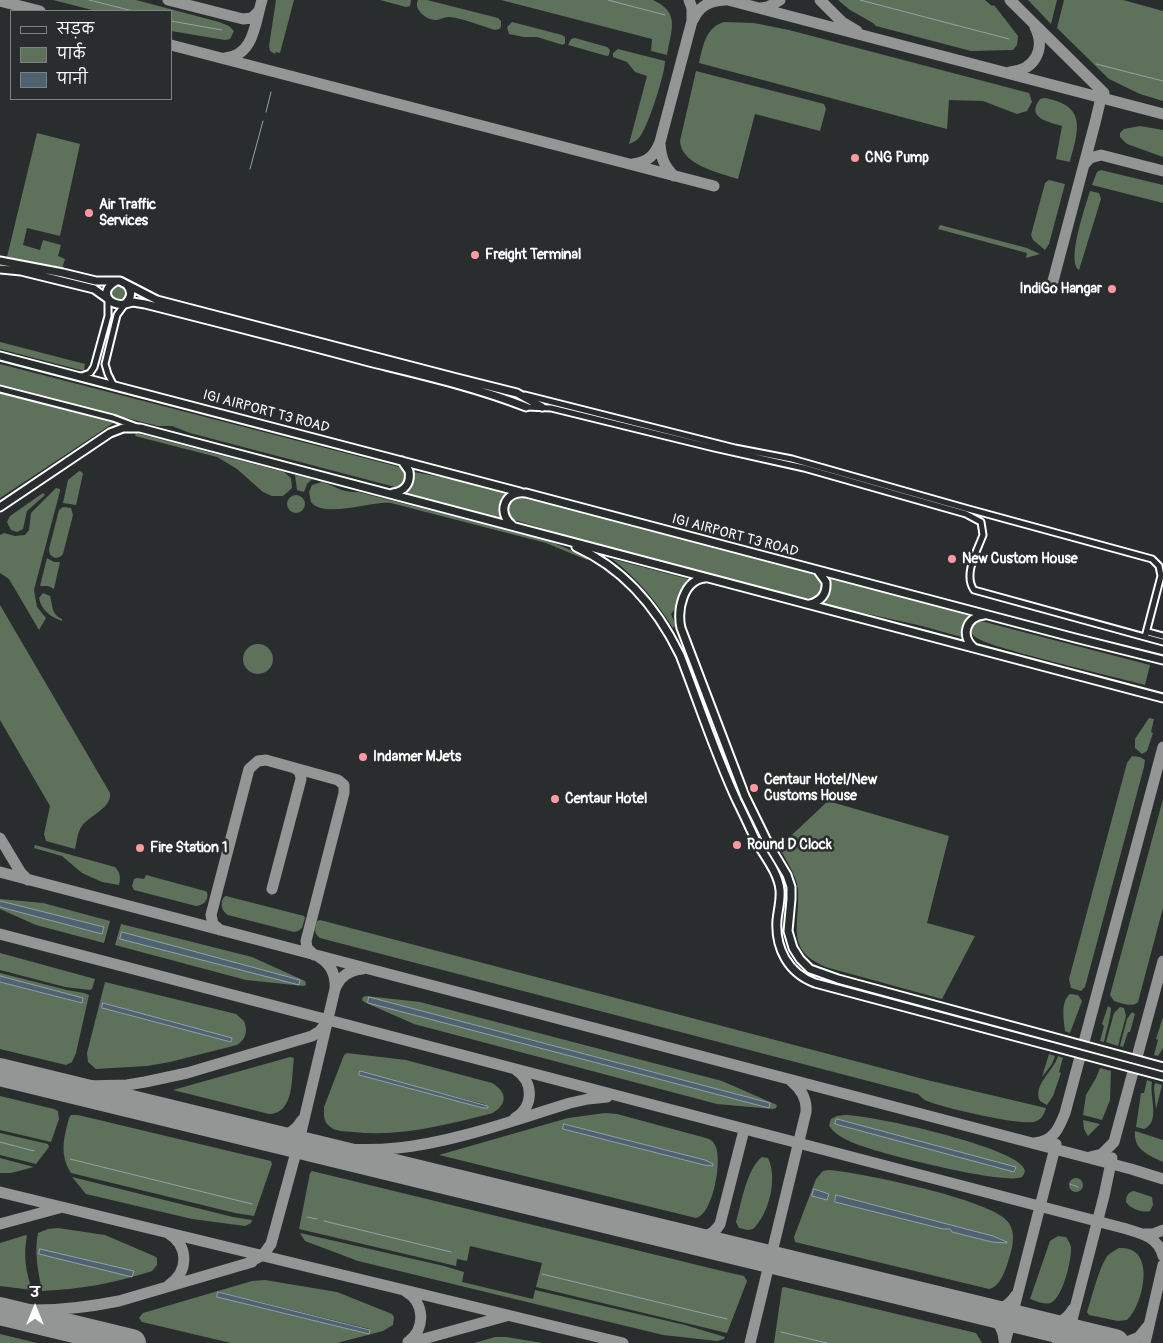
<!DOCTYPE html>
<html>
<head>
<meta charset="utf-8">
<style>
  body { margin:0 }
  #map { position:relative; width:1163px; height:1343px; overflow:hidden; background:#2a2d2e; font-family:Pangolin,"Playpen Sans Deva",sans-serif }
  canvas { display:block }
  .legend { position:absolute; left:10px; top:10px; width:162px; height:90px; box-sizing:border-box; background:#2a2d2e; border:1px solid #7f8182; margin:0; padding:6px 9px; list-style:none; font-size:15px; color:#fff }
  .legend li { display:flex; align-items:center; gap:10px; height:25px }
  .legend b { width:25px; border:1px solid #7f8182 }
  .north { position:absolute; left:10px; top:1283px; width:50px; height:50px; -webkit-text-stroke:4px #2a2d2e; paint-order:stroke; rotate:0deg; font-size:14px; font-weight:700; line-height:20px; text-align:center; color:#fff }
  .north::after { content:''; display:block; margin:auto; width:18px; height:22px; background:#fff; clip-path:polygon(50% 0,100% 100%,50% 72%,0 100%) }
</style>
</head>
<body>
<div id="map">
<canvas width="1163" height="1343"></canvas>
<ul class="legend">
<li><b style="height:6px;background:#2a2d2e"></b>सड़क</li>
<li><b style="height:14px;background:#5d715b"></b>पार्क</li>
<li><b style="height:14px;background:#4e6271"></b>पानी</li>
</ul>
<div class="north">उ</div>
</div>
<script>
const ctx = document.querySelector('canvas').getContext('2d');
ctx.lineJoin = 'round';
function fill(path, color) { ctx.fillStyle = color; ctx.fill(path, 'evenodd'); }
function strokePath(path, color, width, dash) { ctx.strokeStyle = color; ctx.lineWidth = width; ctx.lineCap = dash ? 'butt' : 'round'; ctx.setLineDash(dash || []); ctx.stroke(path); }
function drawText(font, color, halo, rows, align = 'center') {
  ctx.font = font + ' Pangolin,sans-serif'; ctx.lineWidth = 5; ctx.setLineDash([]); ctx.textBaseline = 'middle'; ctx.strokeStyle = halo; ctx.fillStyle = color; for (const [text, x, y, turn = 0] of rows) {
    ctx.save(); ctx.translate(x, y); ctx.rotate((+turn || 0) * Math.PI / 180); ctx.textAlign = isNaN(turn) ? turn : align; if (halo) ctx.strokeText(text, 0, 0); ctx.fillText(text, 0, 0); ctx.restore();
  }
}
const green = new Path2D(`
  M53 0H136L219 22 229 26 234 31 230 39 225 40 171 31V11H96Z
  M276 0H294L280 53 276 52 275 54 270 51 269 46Z
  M380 0H411L410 6 406 7Z
  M418 0H427L498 18 501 21V27L499 29 495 30C482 26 459 17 448 17 444 17 440 20 436 20 426 20 413 9 418 0Z
  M501 0H653C681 13 671 30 667 55L651 51 652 39Z
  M838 0H985L992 6 994 5 1018 36 1017 45 1013 50 971 51 876 26 873 23 850 10Z
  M1028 0H1057L1051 24Z
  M1064 0H1123L1163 11V101L1140 94 1109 79 1057 28Z
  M512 22 562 35 565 37V43L563 45 537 37H524L509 34 507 27Z
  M724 22 754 23 789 30 1029 93 1032 102 1027 111 1017 114 983 101 949 100 947 129 699 63C703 46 705 28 724 22Z
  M575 38 607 47 610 50 609 55 607 56 568 45 571 39Z
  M618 49 665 61C665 74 649 123 641 135 638 140 634 142 629 144L647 76 635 72 627 62 613 57V53Z
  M696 71 824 104 826 109 820 131 755 114 738 179C720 173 681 165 680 141Z
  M1045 98C1088 106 1078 131 1070 162L1056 159 1062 126C1049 122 1025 118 1040 99Z
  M1140 126 1163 130V157L1127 144 1120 137V133L1124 129Z
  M37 133 80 144 60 236 27 228 23 245 40 250 43 240 61 245 58 256 65 259 62 269 7 257Z
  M1101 170 1163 185V203L1092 185 1097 172Z
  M1049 180 1065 184 1049 244 1045 250 1033 240 1031 235 1045 183Z
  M1090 191 1099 193 1101 199 1079 270C1066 261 1086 205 1090 191Z
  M940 225 1027 248 1040 254 1026 258 1027 253 938 229Z
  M110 293a9 9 0 1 1 18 0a9 9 0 1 1-18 0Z
  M0 342 85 364 84 371 0 349Z
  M0 364 403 468 408 474 404 484 395 487 190 433 172 426H158L0 386Z
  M0 391 113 420 115 422 0 498Z
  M136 433 284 472 291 478 292 488 283 496H272L263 492 237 469 217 457 135 436Z
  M79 471 82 472 83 474 76 505 63 503 68 480Z
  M414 472 457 480 508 494C498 500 496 509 501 519L402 493C412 489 415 482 414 472Z
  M295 475 312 479 307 484 304 492 297 490Z
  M322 482C335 486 343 493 358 492L547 540 589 558 587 560 546 543 391 503C371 501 324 519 311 502L309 492 312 485Z
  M56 488 60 489V491L34 590 37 607 46 618 39 630 9 579 0 573V535L4 533 15 536 25 535 29 530 31 513Z
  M43 493 45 495 27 511 23 529 17 532 11 530 7 522 10 516Z
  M287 504a9 9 0 1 1 18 0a9 9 0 1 1-18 0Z
  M518 497 529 498 815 573C825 580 825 587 819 596L810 599 759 587 573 539 548 530 511 519 508 516C507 506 508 501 518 497Z
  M63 507 71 508 73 515 63 554 60 557 55 558 50 555 49 549 59 510Z
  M47 558 54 562H60L54 589 48 586H40Z
  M612 559 692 580 688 583 679 608H676L671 614 676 626 673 628C656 601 638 579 612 559Z
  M829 576 970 616 965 623V638L918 625 822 604 830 592Z
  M43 593 50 596C53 606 51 614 62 619V621C51 617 41 610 39 598Z
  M0 605 110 793C112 808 90 815 82 826 77 832 77 842 75 849L46 841 44 834 50 806 0 720Z
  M977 620 1150 665 1145 685C1121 678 983 647 974 636 968 630 972 625 977 620Z
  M243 659a15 15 0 1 1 30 0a15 15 0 1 1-30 0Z
  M1149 718 1154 719 1151 732 1153 733 1147 751 1142 754 1135 748V739Z
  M1132 756 1140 757 1145 760 1144 767 1085 987 1081 991 1071 988 1069 979 1127 763Z
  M1163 799V908L1138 1002C1132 1008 1122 1003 1114 1001L1110 995Z
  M828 801 949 836 927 923 975 936 942 999 829 968C784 951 800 928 798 890 797 876 786 860 779 847Z
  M35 845 115 867C120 872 121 878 119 885L102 882 82 873 62 856 34 848Z
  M146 875 205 891 207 892C209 900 204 905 196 906L134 890 132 886 134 879 137 878 144 879Z
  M226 896 304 916 305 918 302 928 298 931 294 932 228 915C221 911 220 903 224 897Z
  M0 899 43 903 110 921 104 943 36 925 0 909V907L102 934 104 928 0 901Z
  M320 920 927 1080 1046 1108C1044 1115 1041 1120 1034 1122 1018 1125 943 1108 927 1101 924 1100 920 1096 918 1094L320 938C313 933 315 928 317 921Z
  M121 924 252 957 305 981 306 985 304 986 246 980 115 945Z
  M0 953 95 979 92 989 90 990 65 987 0 970Z
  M0 973 67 990 84 993 89 995 76 1053 72 1062 66 1065 0 1049V982L81 1003 0 976Z
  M105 982 236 1014 244 1021C248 1031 246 1039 237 1045L170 1062 147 1066 96 1069 88 1062 87 1053ZM103 1004 232 1038 231 1042 102 1008Z
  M1070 994 1078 995 1082 1001 1070 1033 1065 1031C1064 1020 1060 1002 1070 994Z
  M366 996 420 1002 722 1081 777 1105 776 1108 773 1109 717 1104 414 1024 364 1002 362 1000 363 997ZM369 997 770 1103 769 1108 368 1002Z
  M1108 1006 1111 1008 1110 1017 1104 1042 1100 1041 1104 1026 1102 1024Z
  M1120 1007 1124 1008 1126 1016 1118 1046 1106 1042 1114 1013Z
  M1132 1012 1135 1014 1130 1032H1128L1123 1047 1120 1046 1127 1019Z
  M1163 1017V1048L1158 1056 1154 1055 1158 1040 1156 1039Z
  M347 1053 406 1060 492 1083C507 1092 508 1103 493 1113 446 1125 401 1137 353 1132 345 1131 334 1132 328 1125 323 1120 324 1114 324 1107L344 1055ZM359 1072 484 1104 488 1106 483 1108 359 1075Z
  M1049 1054 1055 1056 1052 1064 1042 1077Z
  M1058 1056 1063 1058 1059 1072 1061 1073 1053 1096 1047 1105 1040 1101C1032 1085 1054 1071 1058 1056Z
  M290 1057 294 1058C291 1078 295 1113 269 1114L173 1090Z
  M1100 1068 1111 1071 1110 1100 1102 1120 1083 1115 1086 1095 1096 1078Z
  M1147 1080 1152 1082C1149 1096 1161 1122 1144 1129L1136 1127 1141 1093H1144Z
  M1155 1083 1162 1085 1156 1109 1154 1088Z
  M0 1096 54 1109 58 1111 59 1119 51 1142 0 1130Z
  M605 1113 617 1114 706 1138C710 1139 713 1141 715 1145 723 1159 713 1215 696 1218L439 1155 568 1118ZM564 1124 705 1160 713 1165 712 1166 704 1165 563 1129Z
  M71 1115H78L271 1161 272 1164 254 1216 235 1213 71 1173C59 1154 64 1138 69 1118Z
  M844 1115C872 1115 1010 1146 1023 1167 1026 1171 1025 1173 1022 1177 1005 1185 891 1156 868 1148 855 1144 835 1137 829 1125L831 1119 837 1116ZM837 1119 1014 1171 836 1124Z
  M1083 1120 1100 1124 1088 1136 1084 1129Z
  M1135 1131 1163 1140V1162C1149 1155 1133 1150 1135 1131Z
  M0 1133 48 1144 49 1147 36 1164 0 1155Z
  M762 1157 768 1158C778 1178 769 1214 753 1229L748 1230 739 1228 736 1222C741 1204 747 1168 762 1157Z
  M0 1158 34 1167 11 1173H0Z
  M829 1170C859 1172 993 1200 1008 1222 1017 1234 1012 1249 1008 1262 1005 1271 1000 1287 989 1289L795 1242 794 1237 816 1179 823 1171ZM945 1228 993 1236 1007 1242H992L952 1232 950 1229Z
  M312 1171 722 1271 744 1276 747 1281 727 1333 536 1287 542 1263 470 1246 467 1261 457 1259 456 1266 299 1229 310 1173Z
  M72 1177 233 1217 252 1220 251 1223 245 1226 192 1219 86 1194Z
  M1069 1185a7 7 0 1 1 14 0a7 7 0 1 1-14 0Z
  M1134 1191 1152 1197 1153 1205 1150 1211C1142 1213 1131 1209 1126 1202 1126 1196 1128 1192 1134 1191Z
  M58 1228 105 1235 154 1256 157 1258V1265L152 1271 146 1273C109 1284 81 1289 42 1291 38 1271 34 1253 38 1233L48 1229Z
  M300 1233 444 1266 464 1272 462 1282 533 1299 535 1290 685 1325 725 1337 724 1339 717 1341 663 1335 358 1261 305 1241Z
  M26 1235 27 1236C23 1255 26 1272 32 1290L0 1286V1243Z
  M1058 1236 1066 1237C1068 1240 1070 1243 1071 1247 1072 1259 1063 1296 1052 1302 1046 1306 1036 1301 1030 1299L1050 1241Z
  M1119 1248C1157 1245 1144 1304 1127 1320L1118 1321 1089 1315 1087 1312C1092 1297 1098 1271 1106 1258 1109 1253 1114 1251 1119 1248Z
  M265 1280 337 1292 392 1314 394 1317 393 1325 383 1331 337 1343H231L142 1322 139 1318 143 1313 252 1281ZM219 1292 370 1329V1330L368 1334 217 1297Z
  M784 1287 976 1333 982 1343H774L782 1288Z
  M0 1334 37 1343H0Z
  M495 1337H506L543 1343H474Z`);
const water = new Path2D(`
  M0 901 104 927 102 934 0 907Z
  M122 932 300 980 299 985 120 939Z
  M0 976 83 998 82 1003 0 982Z
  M369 997 770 1103 769 1108 368 1003Z
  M103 1003 232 1038 231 1042 102 1008Z
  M360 1071 484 1105 488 1106V1108H483L359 1075Z
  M837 1119 1016 1167 1014 1172 835 1124Z
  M564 1124 705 1160 713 1164V1166L704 1165 563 1129Z
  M814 1189 829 1194 827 1200 812 1196Z
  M836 1195 993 1236 1007 1242V1243L992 1242 952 1232 950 1229H943L835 1202Z
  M40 1249 134 1271 132 1277 39 1254Z
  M218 1292 370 1330 369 1334 217 1297Z`);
const stream = new Path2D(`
  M89 0 133 11
  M608 0 665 15
  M860 0 1009 39
  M171 21 222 30
  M1096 64 1163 81
  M266 112 271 92
  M250 169 263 121
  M0 1142 34 1151
  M70 1159 252 1204
  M1070 1184 1078 1187
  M307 1217 317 1219
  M324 1221 451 1252
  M542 1274 727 1319
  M781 1332 827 1343`);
const taxiway = new Path2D(`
  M168 0 243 19 252 18 258 12
  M728 0 1163 114
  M820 0 842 22 857 31
  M1010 0 1104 93
  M0 1 40 11
  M761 8 768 7 780 0
  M693 20C700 5 710 1 725 0
  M171 45 714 186
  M225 58C254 56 255 23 262 0
  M1010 72C1035 70 1046 49 1035 27
  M660 144C661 158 664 166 674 176
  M633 164C648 162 655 155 660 142L692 21V8L689 0
  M1084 165 1090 158 1101 155 1163 171
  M1053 281 1095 123 1100 102 1099 88
  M0 838 21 873 28 880
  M0 872 1131 1169 1163 1179
  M272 889 301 779 300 772 296 769
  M220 930 213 924 211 915 249 769 258 761 266 760 338 780 344 785V793L306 941 307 948 314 955
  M0 934 1123 1228C1140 1233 1158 1236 1163 1256
  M319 957C331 964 336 975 335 989
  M31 1080 86 1086 127 1085 145 1082 187 1073 312 1036 320 1031 325 1024
  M515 1118C534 1107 534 1082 516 1070
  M266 1137C282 1138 294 1134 302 1120
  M286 1142C323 1148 359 1152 397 1148 455 1142 514 1120 570 1103L588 1099 607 1097
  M1035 1143C1054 1141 1059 1128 1065 1113L1163 747
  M1090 1157 1102 1154 1114 1142 1163 961
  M0 1192 623 1343
  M0 1224 59 1208
  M168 1233C189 1246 189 1271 169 1285
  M1144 1234H1153L1163 1230
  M686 1239C701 1239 712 1237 720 1224L744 1130
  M246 1264 263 1255 271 1244 298 1145 335 989C340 976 350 970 363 969
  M405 1291C425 1302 426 1329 408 1342
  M0 1308C41 1313 79 1309 119 1301L252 1262
  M982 1311C997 1311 1008 1308 1016 1295
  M983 1311C995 1318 1003 1326 1004 1340
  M1039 1325C1054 1325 1065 1323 1073 1309
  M1040 1325 1050 1330 1059 1343
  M1109 1342 1112 1343
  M409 1343 506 1316
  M750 1343 806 1112C807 1099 802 1090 792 1082
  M1005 1343 1056 1144
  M1066 1343 1104 1196 1112 1158
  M1124 1343 1139 1337 1148 1326
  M1145 1343 1163 1265`);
const runway = new Path2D(`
  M0 1072 1115 1343
  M0 1311 132 1343`);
const minor = new Path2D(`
  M79 377 90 373 94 367 108 316V299
  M114 386 108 374 105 364 117 315 125 304
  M0 389 113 418 137 427
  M525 395 735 448 792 459 965 508 1152 559 1159 566 1161 576 1145 637
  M526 407 551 408 714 448 804 468 966 514 981 522 983 535C977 551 963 575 974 590L1163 642
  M1148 632 1163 636`);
const major = new Path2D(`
  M0 261 63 273 96 281H120L157 300 457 378 517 393 542 407
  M0 269 21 271 94 289 108 299
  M115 282C99 291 108 307 125 304 131 298 133 292 127 285
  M125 304 133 302 145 304C220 323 295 342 369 362 422 375 475 387 526 407
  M0 356 520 492
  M393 493C405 491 411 483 409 471L402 461
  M0 507 110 433 123 428H140L1163 698
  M512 525C496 512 505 490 526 493L1075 638 1163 660
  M576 547C625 569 657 608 680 655 699 704 715 754 737 801 743 813 749 826 755 839 763 855 778 871 780 890 781 900 778 910 777 920 775 948 788 973 815 983L1163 1076
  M705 578C683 580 677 610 681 628L745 796 769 845 787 875 791 887V899L788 931 793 948 800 959 810 969 838 979 1163 1067
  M810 604C821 601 827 594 826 582L818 571
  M974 648C960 636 966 617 984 615`);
const markers = [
  [855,158,5,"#ff9aa2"],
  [89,213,5,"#ff9aa2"],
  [475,255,5,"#ff9aa2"],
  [1112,289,5,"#ff9aa2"],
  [952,559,5,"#ff9aa2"],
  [363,757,5,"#ff9aa2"],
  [754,788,5,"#ff9aa2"],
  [555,799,5,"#ff9aa2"],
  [737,845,5,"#ff9aa2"],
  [140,848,5,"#ff9aa2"]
];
const poiNames = [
  ["CNG Pump",865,158],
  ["Air Traffic",99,205],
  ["Services",99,221],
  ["Freight Terminal",485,255],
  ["IndiGo Hangar",1102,289,"right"],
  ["New Custom House",962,559],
  ["Indamer MJets",373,757],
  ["Centaur Hotel/New",764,780],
  ["Customs House",764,796],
  ["Centaur Hotel",565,799],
  ["Round D Clock",747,845],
  ["Fire Station 1",150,848]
];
const streetNames = [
  ["IGI AIRPORT T3 ROAD",266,412,15],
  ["IGI AIRPORT T3 ROAD",735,536,15]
];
fill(green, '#5d715b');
fill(water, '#4e6271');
strokePath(water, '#95a1aa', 1);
strokePath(stream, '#95a1aa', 1);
strokePath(taxiway, '#949696', 11);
strokePath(runway, '#949696', 28);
strokePath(minor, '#fff', 9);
strokePath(major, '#fff', 11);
strokePath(minor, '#2a2d2e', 5);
strokePath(major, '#2a2d2e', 7);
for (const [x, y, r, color] of markers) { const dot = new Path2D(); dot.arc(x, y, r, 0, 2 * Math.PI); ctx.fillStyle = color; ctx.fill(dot); strokePath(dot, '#2a2d2e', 2); }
drawText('bold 14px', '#fff', '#2a2d2e', poiNames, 'left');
drawText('14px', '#fff', '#2a2d2e', streetNames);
</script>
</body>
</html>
